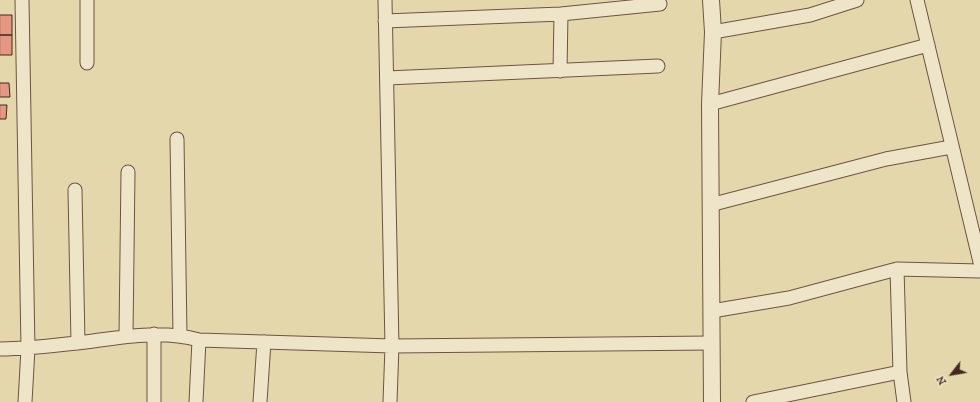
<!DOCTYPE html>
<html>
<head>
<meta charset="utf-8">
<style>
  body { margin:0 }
  #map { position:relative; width:980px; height:402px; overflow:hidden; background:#e5d7ac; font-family:"IM FELL French Canon",serif }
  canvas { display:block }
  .north { position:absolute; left:932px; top:354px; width:40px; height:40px; -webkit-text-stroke:3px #eee5c9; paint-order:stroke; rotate:239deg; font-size:11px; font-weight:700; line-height:16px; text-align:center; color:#43281d }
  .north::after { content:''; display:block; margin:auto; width:14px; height:18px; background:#43281d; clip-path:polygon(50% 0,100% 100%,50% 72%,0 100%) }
</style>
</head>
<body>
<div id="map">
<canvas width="980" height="402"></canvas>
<div class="north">N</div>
</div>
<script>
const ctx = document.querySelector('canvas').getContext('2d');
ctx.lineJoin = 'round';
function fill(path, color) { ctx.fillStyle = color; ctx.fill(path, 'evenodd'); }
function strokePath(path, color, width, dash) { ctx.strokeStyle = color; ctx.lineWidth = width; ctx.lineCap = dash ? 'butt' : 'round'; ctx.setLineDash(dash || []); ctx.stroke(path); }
const building = new Path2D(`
  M0 15H12V35H0Z
  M0 35H12V55H0Z
  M0 83H9L10 97H0Z
  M0 105H7L6 119H0Z`);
const minor = new Path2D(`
  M22 0 28 349 25 402
  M87 0V63
  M385 0 392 346 390 402
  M917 0 980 262
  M385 21 561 14 660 4
  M713 32 810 15 857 0
  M560 71 561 14
  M387 78 658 66
  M710 104 928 45
  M177 139 180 335
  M75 190 78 343
  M710 205 886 159 951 147
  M897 269 900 372 904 402
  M712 311 789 298 897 269 980 271
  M126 335 128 172
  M0 349C26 349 51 346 77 343 118 338 158 329 199 340L392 346 712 343
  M154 402V334
  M196 402 199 340
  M260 402 264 342
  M753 402 900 372`);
const tertiary = new Path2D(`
  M711 0 713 32 710 104 712 402`);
fill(building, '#e59784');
strokePath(building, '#43281d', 1);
strokePath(minor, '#6c5441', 15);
strokePath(tertiary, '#6c5441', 18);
strokePath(minor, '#eee5c9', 13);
strokePath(tertiary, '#eee5c9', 16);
</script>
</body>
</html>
